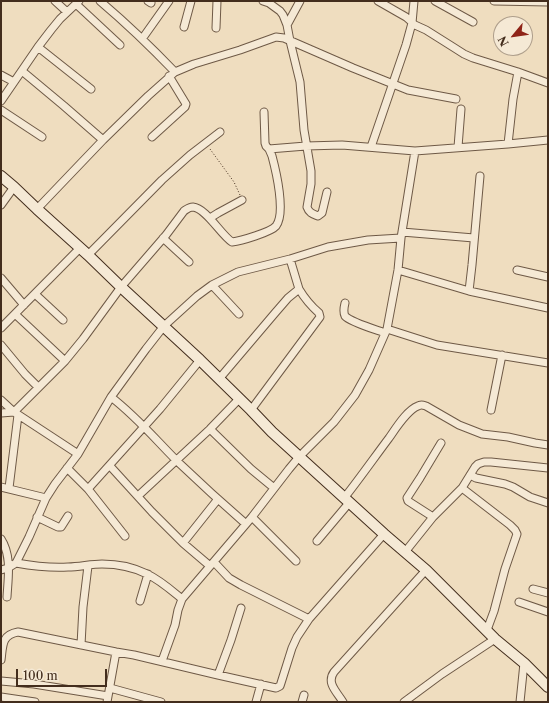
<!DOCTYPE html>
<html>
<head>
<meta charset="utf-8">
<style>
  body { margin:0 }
  #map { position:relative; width:549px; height:703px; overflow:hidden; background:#efddbf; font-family:"Libre Caslon Text",serif }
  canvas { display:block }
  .frame { position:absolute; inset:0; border:2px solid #432d1d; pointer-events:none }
  .north { position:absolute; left:493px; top:16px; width:40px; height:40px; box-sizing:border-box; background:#f5e9d5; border:1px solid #ae9e8b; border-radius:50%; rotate:241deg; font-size:11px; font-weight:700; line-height:16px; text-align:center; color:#432d1d }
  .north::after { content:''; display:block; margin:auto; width:14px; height:18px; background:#8f2418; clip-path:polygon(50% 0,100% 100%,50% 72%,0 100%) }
  .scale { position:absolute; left:16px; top:669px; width:91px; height:18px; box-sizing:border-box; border:2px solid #432d1d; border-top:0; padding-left:5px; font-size:12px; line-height:14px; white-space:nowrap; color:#432d1d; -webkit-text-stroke:3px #f5e9d5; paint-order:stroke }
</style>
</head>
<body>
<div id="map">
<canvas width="549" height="703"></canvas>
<div class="frame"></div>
<div class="north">N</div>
<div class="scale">100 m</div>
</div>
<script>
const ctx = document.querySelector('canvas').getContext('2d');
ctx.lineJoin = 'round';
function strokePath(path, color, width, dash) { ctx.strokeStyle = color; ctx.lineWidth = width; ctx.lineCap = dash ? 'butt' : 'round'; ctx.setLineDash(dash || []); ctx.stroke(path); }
const path = new Path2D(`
  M210 149 234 182 240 195`);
const street = new Path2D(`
  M55 1 67 12
  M100 1C126 23 151 47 175 72
  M148 1 151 3
  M263 1 269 3 280 11 283 15 287 25 290 41 300 82 304 130 311 171V184L307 207C309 213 313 214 318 216L322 213 327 192
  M378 1 406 17 415 25 426 30 453 47 464 54 473 58 518 72 548 83
  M435 1 473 22
  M494 1 548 2
  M76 4 120 45
  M287 25 300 1
  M184 27 191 1
  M216 28 217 1
  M142 39 169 1
  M38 47 91 89
  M22 71 64 106 103 140
  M1 75 14 82
  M1 101 38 47 51 30 60 19 79 1
  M1 110 42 137
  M152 137 185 107 186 104 169 76
  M508 144 513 99 518 72
  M371 147 406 45 412 23 414 1
  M458 147 461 109
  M269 149 306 146 342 145 415 151 508 144 548 140
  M1 205 14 187
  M37 209 103 140 148 96 175 72 194 64 240 50 276 37 284 38 353 68 408 90 456 99
  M210 218 218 213 242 200
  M402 232 474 238
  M163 238 189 262
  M88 255 162 180 190 155 220 132
  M290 259 299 289
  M398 270 469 291 548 308
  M517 270 548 277
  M1 278 24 305
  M212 285 239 314
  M469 291 472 265 480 176
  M35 294 63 320
  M345 303C344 307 343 312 345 316 350 322 377 330 385 333
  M15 314 65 361
  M1 328 80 248
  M387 329 437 345 548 363
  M1 345 25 374 38 387
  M219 379 275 313 288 298 299 289C305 299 311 306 319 313L320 317 251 410
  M111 397C137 417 155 439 178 462 200 483 223 504 246 524
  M1 400 14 412 78 454
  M491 410 502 355
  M1 413 14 412 65 361 83 339 121 287 166 235 184 211C187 209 189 207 193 207 206 208 221 235 232 242 241 241 271 232 276 226 286 213 276 171 272 156L269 149 266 146 265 143 264 112
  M210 429 251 469 274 488
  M110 466 152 512 183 543 210 566
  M67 468 88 489 125 536
  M470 475 476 478 505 484 513 487 530 497 548 503
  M1 487 46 498
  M9 488 18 415
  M462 488 510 525 515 530 517 534 505 569 494 611 487 630
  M88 489 160 409 200 360
  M138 496 210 429 239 399
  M345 497C360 478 374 458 389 438 396 428 407 410 418 406 421 404 423 405 426 406L459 425 482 434 508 437 535 443 548 445
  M37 517 58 527H61L68 516
  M252 517 296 561
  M433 517 408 501 407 498 420 478 441 443
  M1 539C12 556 8 578 7 597
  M317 541 349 503
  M183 543 218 499
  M405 552 433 517 462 488 475 467 478 464 484 462H491L548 468
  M214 562 229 578 241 585 309 619
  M16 563 29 537 46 498 55 484 78 454 111 397 146 349 164 326 197 296 212 285 238 272 290 259 328 247 368 240 401 238
  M1 570 8 568 16 563C33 566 51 568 68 567 79 567 91 564 102 564 117 564 133 567 147 574 160 580 171 590 182 599L178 610 175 625 162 661
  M533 589 548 593
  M182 599 252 517 289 469 299 457 334 422 355 395 369 370 387 329 398 270 401 238 415 151
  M140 601 148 574
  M519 602 548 612
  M81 645 83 607 88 566
  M1 660C3 646 1 635 18 632L116 652 134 655 218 675 276 688 280 686 281 683 292 648 297 637 309 619 384 534
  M218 675 231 640 241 608
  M1 681 34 684 108 696
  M110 688 161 702
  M1 697 35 702
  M107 702 116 652
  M256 702 261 684
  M302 702 304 695
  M343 702C337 692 326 683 334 672L426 570
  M404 702 442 674 495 639
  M520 702 524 663`);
const secondary = new Path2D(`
  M1 176 14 187 37 209 88 255 121 287 200 360 251 410 272 432 384 534 426 570 495 639 524 663 548 687`);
strokePath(street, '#6e5946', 9);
strokePath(secondary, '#432d1d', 12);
strokePath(path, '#432d1d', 1, [1, 2]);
strokePath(street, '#f5e9d5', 7);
strokePath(secondary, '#f5e9d5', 10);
</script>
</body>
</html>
